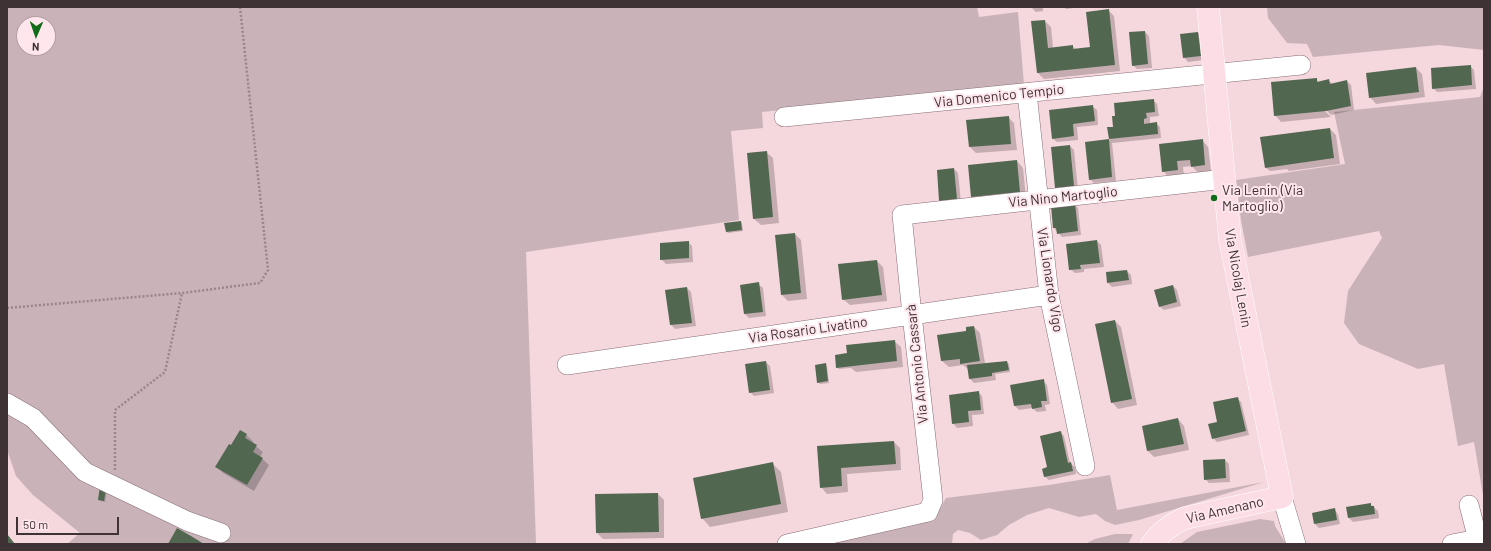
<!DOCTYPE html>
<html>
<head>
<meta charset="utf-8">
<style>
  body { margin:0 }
  #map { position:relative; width:1491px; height:551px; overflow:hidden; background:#f5d7de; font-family:Barlow,sans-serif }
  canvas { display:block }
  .frame { position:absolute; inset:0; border:8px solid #3e3235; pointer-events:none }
  .north { position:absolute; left:16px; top:16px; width:40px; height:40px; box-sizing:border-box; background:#ffe6ec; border:1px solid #b29ea3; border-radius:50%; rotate:182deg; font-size:11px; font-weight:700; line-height:16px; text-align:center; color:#3e3235 }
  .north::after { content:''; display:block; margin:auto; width:14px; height:18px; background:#116c17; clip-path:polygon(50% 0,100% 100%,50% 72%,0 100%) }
  .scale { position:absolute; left:16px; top:517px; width:103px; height:18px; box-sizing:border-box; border:2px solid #3e3235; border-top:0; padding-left:5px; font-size:12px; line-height:14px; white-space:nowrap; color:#3e3235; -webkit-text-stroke:3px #ffe6ec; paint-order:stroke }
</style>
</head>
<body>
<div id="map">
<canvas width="1491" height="551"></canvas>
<div class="frame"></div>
<div class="north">N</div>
<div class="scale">50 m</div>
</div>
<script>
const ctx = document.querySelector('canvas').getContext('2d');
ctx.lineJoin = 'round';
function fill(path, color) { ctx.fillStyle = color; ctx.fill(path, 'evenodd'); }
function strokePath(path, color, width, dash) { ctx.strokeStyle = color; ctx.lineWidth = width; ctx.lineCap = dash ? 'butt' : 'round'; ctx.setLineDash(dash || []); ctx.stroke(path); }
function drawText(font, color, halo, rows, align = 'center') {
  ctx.font = font + ' Barlow,sans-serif'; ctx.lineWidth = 4; ctx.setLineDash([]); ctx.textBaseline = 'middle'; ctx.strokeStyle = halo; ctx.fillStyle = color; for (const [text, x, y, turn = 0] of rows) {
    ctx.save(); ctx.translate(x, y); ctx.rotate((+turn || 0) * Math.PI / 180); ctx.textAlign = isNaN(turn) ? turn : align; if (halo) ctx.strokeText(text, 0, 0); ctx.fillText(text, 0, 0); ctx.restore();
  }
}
const green = new Path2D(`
  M7 7H977L979 17 1018 12 1024 85 762 112 763 128 731 131 739 220 526 252 536 544H67L80 533 33 495 16 476 7 450ZM24 24H48V48H24Z
  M1267 7H1484V50L1439 45 1313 57 1307 44 1287 43 1268 18Z
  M1484 87V501L1474 442 1458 446 1444 364 1418 369 1359 344 1344 323 1348 291 1382 238 1379 231 1248 257 1241 220 1236 180 1345 164 1334 112 1480 97Z
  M1110 475 1117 510 1264 482 1139 520 1115 525 1105 521 1096 514 1079 517 1049 508 1027 515 1009 525 997 535 981 540 970 533 958 530 953 534 952 544H808L936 515 946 498 1049 485Z
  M1260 519 1274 521 1275 526 1286 544H1180L1197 532Z
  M1115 534H1133L1128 544H1085L1095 539Z`);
const shadow = new Path2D(`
  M1031 7H1043V11L1036 12Z
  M1064 7H1073L1074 8 1066 9Z
  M1108 10 1114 16 1120 71 1044 79 1038 73 1032 22 1045 21 1051 27 1053 48 1072 46 1076 49 1091 48Z
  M1145 32 1149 36 1152 68 1137 69 1133 65Z
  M1198 33 1202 37 1204 60 1188 62 1184 57Z
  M1470 66 1474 70 1476 89 1437 92 1433 88Z
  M1416 68 1422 74 1425 97 1376 104 1370 97Z
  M1316 79 1319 82 1329 81 1333 84 1347 81 1351 85 1354 110 1331 115 1323 107 1322 108 1331 117 1281 122 1275 115Z
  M1153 100 1157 104 1159 116 1150 117V124L1156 123 1160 127 1161 138 1112 143 1116 181 1094 183 1090 179 1086 143 1110 140 1108 128H1114L1116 117Z
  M1092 106 1097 110 1098 125 1077 127 1078 140 1057 142 1052 138Z
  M1008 117 1014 123 1017 150 976 153 970 147Z
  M1330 129 1336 135 1340 164 1289 171 1287 169 1270 171 1265 167Z
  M1202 140 1208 147 1211 171 1198 173 1192 166 1183 167 1184 176 1170 178 1163 171Z
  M1070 146 1074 150 1078 190 1060 191 1056 187Z
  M766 152 773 158 779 223 761 225 754 219 748 153Z
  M1017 161 1023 168 1026 198 978 203 972 197Z
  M954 169 958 173 961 203 944 204 940 200Z
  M1074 204 1078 208 1081 235 1062 237 1054 228Z
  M741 222 742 224 743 231 728 233 726 231Z
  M795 234 801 240 807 299 788 301 782 295Z
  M1097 241 1101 245 1104 267 1084 269V272L1075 273 1070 269Z
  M688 242 692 246 693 262 666 264 661 259Z
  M877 261 883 267 887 301 850 305 843 299Z
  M1127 271 1131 275 1132 284 1112 287 1108 283Z
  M758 284 763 288 766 316 749 318 745 314Z
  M1173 286 1177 290 1181 306 1164 310 1159 306Z
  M687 288 691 292 696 326 675 329 671 325Z
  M1115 321 1121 327 1137 405 1118 409 1112 402Z
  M974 327 980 333 985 363 1007 362 1009 364 1010 372 995 374 996 380 974 383 970 379 969 370 963 365 949 367 942 361 968 332Z
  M894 341 901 347 903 367 856 372 851 368 839 369 837 367 847 354Z
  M766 362 770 366 774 393 754 396 750 392Z
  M826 364 827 366 829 383 820 384 818 382Z
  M1043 381 1047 385 1050 404 1045 405 1046 411 1037 412 1032 408 1019 410 1015 406 1012 386Z
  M978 392 982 396 984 414 972 415 973 426 957 428 953 423Z
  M1237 398 1241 402 1249 435 1217 442 1213 438 1218 423Z
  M1178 419 1184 426 1189 450 1154 457 1148 451 1143 427Z
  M240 432 246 435 253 441 252 443 263 452 260 457 269 465 254 491 223 473 217 467 232 446Z
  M1060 432 1064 436 1070 463 1075 467 1076 474 1049 480 1044 476Z
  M894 442 900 448 901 470 847 474 848 492 827 494 821 487 818 447Z
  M1225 460 1229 464 1230 482 1209 483 1205 479Z
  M772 463 781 472 788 512 710 527 702 518Z
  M107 490 105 502 101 501 100 500Z
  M658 494 664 500V538L603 539 597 533 596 495Z
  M1370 504 1378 511 1379 518 1353 522 1349 518 1348 508Z
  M1334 509 1338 514 1340 524 1319 528 1315 524Z`);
const building = new Path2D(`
  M1109 9 1115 65 1037 73 1031 21 1045 20 1048 48 1073 45V49L1090 47 1086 12Z
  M1145 31 1148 64 1132 66 1129 32Z
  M1198 32 1201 56 1183 58 1180 34Z
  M1471 65 1472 85 1432 89 1431 68Z
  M1416 67 1419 92 1369 98 1366 73Z
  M1317 78V82L1329 79 1330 84 1347 80 1351 106 1326 111 1274 116 1271 82Z
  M1154 99 1155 112 1146 113 1147 118 1144 119V124L1157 122 1158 134 1109 139 1107 127H1113L1112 116H1115L1114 103Z
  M1093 105 1095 121 1073 124 1074 136 1052 139 1049 110Z
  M1009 116 1011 144 969 147 966 120Z
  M1330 128 1334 158 1265 168 1260 137Z
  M1109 139 1112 177 1089 180 1085 142Z
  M1203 139 1205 165 1191 167 1190 160 1177 161 1178 170 1162 172 1159 144Z
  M1070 145 1074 186 1055 188 1051 147Z
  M767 151 773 217 753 219 747 153Z
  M1017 160 1020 192 971 197 968 165Z
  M954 168 957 199 939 201 937 170Z
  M1075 203 1078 231 1057 234 1056 228H1053L1051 206Z
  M741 221 742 230 726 232 724 223Z
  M795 233 801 293 781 295 775 235Z
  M1097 240 1100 263 1080 265 1081 269 1069 270 1066 244Z
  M689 241V258L660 260V243Z
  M877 260 882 295 842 300 838 264Z
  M1127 270 1129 280 1107 283 1106 272Z
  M759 282 763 312 744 314 740 285Z
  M1173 285 1177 302 1159 307 1154 290Z
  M687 287 692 323 670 325 665 290Z
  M1115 320 1132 399 1111 403 1095 324Z
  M974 326 980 361 960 364V359L941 361 937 335 966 331V327Z
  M895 340 897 361 836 368 835 355 847 353 846 345Z
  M766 361 770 390 749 393 745 364Z
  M1007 361 1009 370 992 373V376L969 379 967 365Z
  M826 363 828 381 817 383 815 365Z
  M1044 379 1047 401H1041L1042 407 1032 409 1031 404 1014 406 1010 385Z
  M979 391 981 410 968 411 969 422 952 424 949 395Z
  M1238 397 1246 431 1212 439 1208 424 1217 422 1213 402Z
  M1178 418 1184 444 1147 451 1142 426Z
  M240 430 247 434 245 438 257 445 253 452 263 458 247 485 215 467 229 444 231 445Z
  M1061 431 1068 463 1071 462 1073 471 1044 477 1042 469 1047 467 1040 436Z
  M894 441 896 464 841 468 842 486 820 488 817 446Z
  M1225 459 1226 478 1204 480 1203 460Z
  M773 462 781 504 701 519 693 478Z
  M100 486 106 487 104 501 98 500Z
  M658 493 659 532 596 533 595 494Z
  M1371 503V506H1374L1375 514 1348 518 1346 507Z
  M1335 508 1337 520 1314 524 1312 513Z
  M177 528 191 536 204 544H168Z
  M7 534 15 544H7Z`);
const path = new Path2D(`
  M7 308 182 293 260 283 268 270 240 7
  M115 470V410L165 372 182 293`);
const minor = new Path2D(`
  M1027 93 1049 295 1085 466
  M784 117 1301 65
  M567 365 1049 295
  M7 403 33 418 85 472 187 521 221 533
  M1282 497 1296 544
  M1469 505 1479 544
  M787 544 928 512 933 500 912 315 902 215 1225 179
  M1452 544 1478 539`);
const major = new Path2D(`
  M1152 544C1161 531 1172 524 1185 518L1282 497 1230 240 1208 7`);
const markers = [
  [1214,198,4,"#116c17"]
];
const streetNames = [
  ["Via Domenico Tempio",999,96,-6],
  ["Via Nino Martoglio",1063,197,-6],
  ["Via Nicolaj Lenin",1238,278,80],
  ["Via Lionardo Vigo",1050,280,81],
  ["Via Rosario Livatino",808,330,-8],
  ["Via Antonio Cassarà",917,364,-96],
  ["Via Amenano",1225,510,-13]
];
const poiNames = [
  ["Via Lenin (Via",1222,190],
  ["Martoglio)",1222,206]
];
fill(green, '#c9b3b9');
fill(shadow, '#0003');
fill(building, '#526750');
strokePath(minor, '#886d74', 20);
strokePath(major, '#fff', 23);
strokePath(path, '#9a858a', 2.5, [2, 2]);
strokePath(minor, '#fff', 19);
strokePath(major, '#fcdde5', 22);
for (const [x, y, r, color] of markers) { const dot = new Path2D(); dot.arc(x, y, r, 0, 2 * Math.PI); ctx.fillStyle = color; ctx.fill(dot); strokePath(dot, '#ffe6ec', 1.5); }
drawText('14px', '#3e3235', '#ffe6ec', streetNames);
drawText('14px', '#3e3235', '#ffe6ec', poiNames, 'left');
</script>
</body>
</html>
